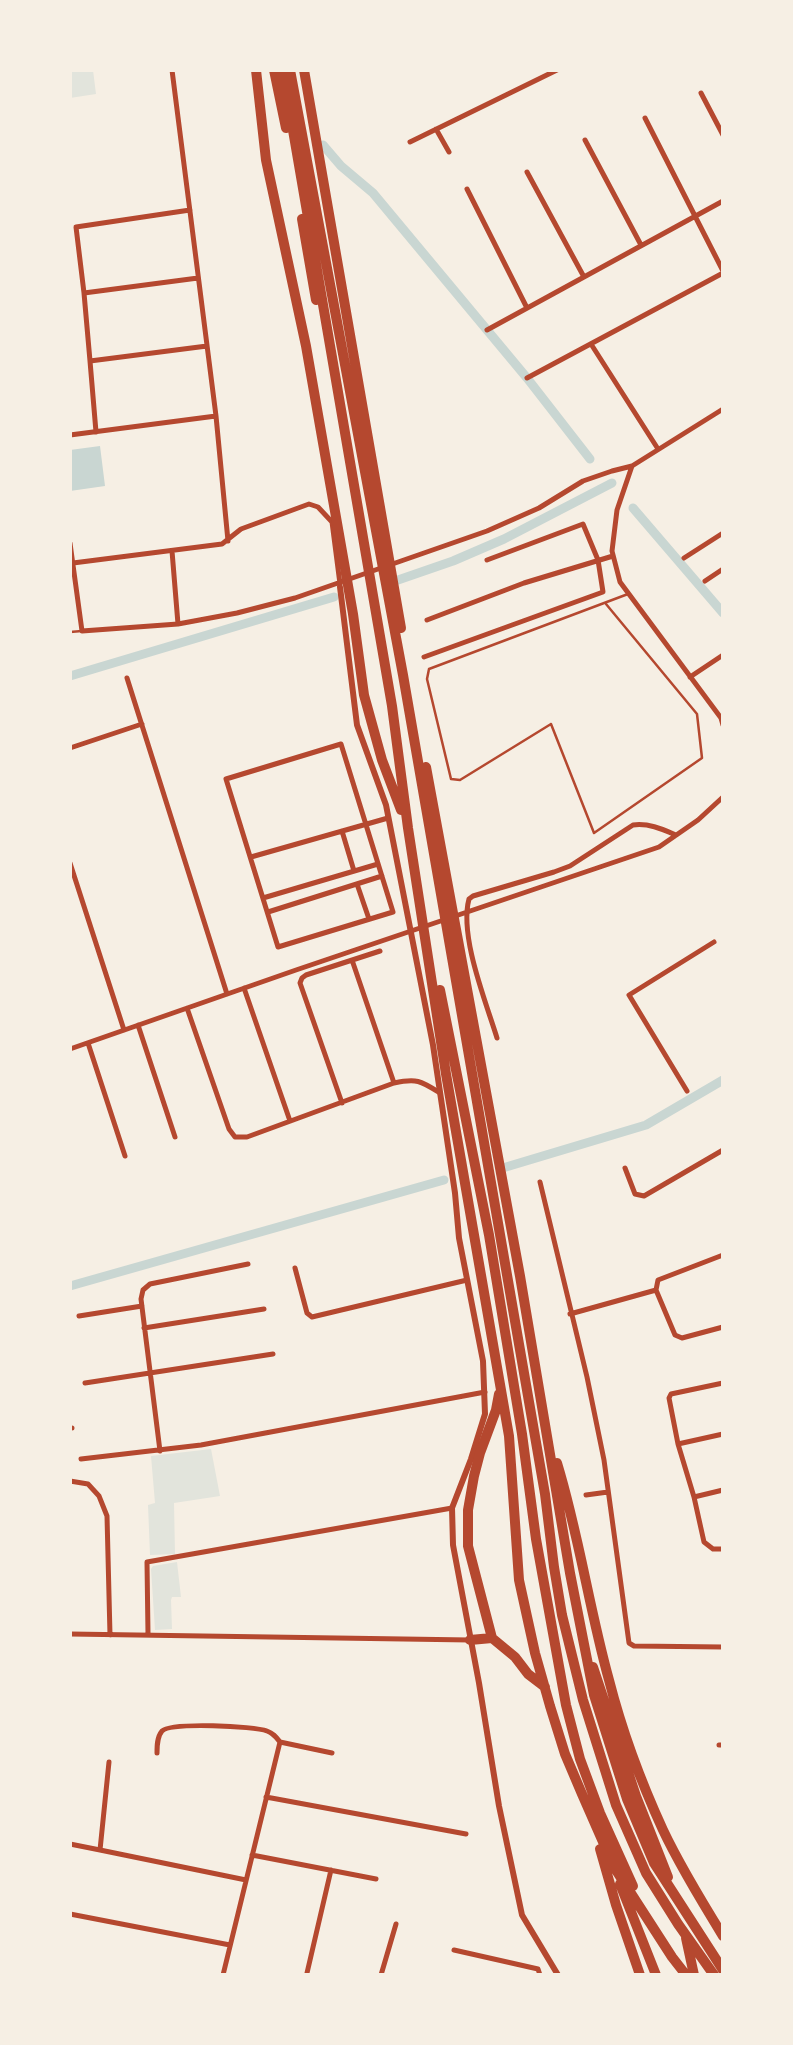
<!DOCTYPE html>
<html>
<head>
<meta charset="utf-8">
<style>
  body { margin:0 }
  #map { position:relative; width:793px; height:2045px; overflow:hidden; background:#f6efe4; font-family:"Source Serif 4",serif }
  canvas { display:block }
  .frame { position:absolute; inset:0; border:72px solid #f6efe4; pointer-events:none }
</style>
</head>
<body>
<div id="map">
<canvas width="793" height="2045"></canvas>
<div class="frame"></div>
</div>
<script>
const ctx = document.querySelector('canvas').getContext('2d');
ctx.lineJoin = 'round';
function fill(path, color) { ctx.fillStyle = color; ctx.fill(path, 'evenodd'); }
function strokePath(path, color, width, dash) { ctx.strokeStyle = color; ctx.lineWidth = width; ctx.lineCap = dash ? 'butt' : 'round'; ctx.setLineDash(dash || []); ctx.stroke(path); }
const green = new Path2D(`
  M70 70H93L96 94 70 98Z
  M211 1449 220 1496 174 1503 175 1554 150 1555 148 1505 155 1503 151 1456Z
  M177 1562 181 1597H172L171 1600 172 1629 155 1630 151 1569 153 1566Z`);
const water = new Path2D(`
  M100 446 105 486 70 491V450Z`);
const canal = new Path2D(`
  M323 145 341 166 373 193 527 378 590 459
  M633 508 723 613
  M398 580 453 561 504 539 612 483
  M70 676 334 597
  M506 1167 646 1125 723 1080
  M70 1286 444 1180`);
const service = new Path2D(`
  M606 604 697 714 702 758 594 833 551 724 460 780 451 779 427 679 429 669 628 594
  M70 632 82 631`);
const minor = new Path2D(`
  M172 70 216 416 228 541
  M701 93 723 135
  M645 118 723 271
  M436 129 449 152
  M585 140 641 245
  M410 142 557 70
  M527 172 584 277
  M467 189 527 308
  M190 210 76 227 84 293 198 278
  M84 293 90 361 207 346
  M487 330 723 201
  M591 344 658 449
  M90 361 96 432
  M527 378 723 273
  M723 409 632 466 617 510 612 551 620 582 721 718 723 725
  M70 435 216 416
  M70 543 82 631 178 624 237 613 295 598 487 531 539 508 583 481 612 471 632 466
  M172 551 178 624
  M684 558 723 533
  M73 563 222 544 241 529 309 504 318 507 332 522 340 584
  M705 581 723 569
  M427 620 524 583 613 556
  M424 657 603 592 598 560 583 524 487 560
  M690 677 723 655
  M127 678 227 994
  M341 744 393 912 278 947 226 779Z
  M70 748 142 724
  M342 831 354 871
  M251 857 388 818
  M70 863 124 1030
  M357 884 369 919
  M263 898 378 864
  M268 912 382 876
  M352 960 394 1083
  M244 988 290 1121
  M187 1008 229 1129 235 1137H247L394 1083C417 1078 421 1081 440 1093
  M138 1025 175 1137
  M497 1038C486 1002 459 936 469 899L473 896 554 872 570 866 633 825C649 823 662 829 676 835
  M88 1043 125 1156
  M70 1049 296 970 659 847 698 820 723 797
  M687 1091 629 995 714 942
  M342 1103 300 983 302 978 306 975 380 951
  M625 1168 635 1194 644 1196 723 1150
  M540 1182 587 1377 604 1460 629 1643 634 1646 723 1647
  M295 1268 307 1313 312 1317 467 1280
  M656 1290 675 1335 682 1338 723 1327
  M570 1314 656 1290 658 1280 723 1255
  M79 1316 142 1306
  M144 1328 264 1309
  M85 1383 273 1354
  M723 1383 671 1394 669 1398 678 1444 694 1497 704 1542 713 1549H723
  M70 1428H72
  M678 1444 723 1434
  M160 1451 141 1299 143 1290 150 1284 248 1264
  M81 1459 201 1445 485 1392
  M70 1481 88 1484 99 1496 107 1516 110 1635
  M586 1495 608 1492
  M694 1497 723 1490
  M70 1634 470 1640
  M148 1634 147 1562 452 1508
  M719 1745H723
  M157 1753C157 1746 157 1737 162 1731 171 1722 254 1726 267 1731 273 1733 276 1737 280 1742L332 1753
  M109 1762 100 1850 246 1880
  M266 1797 466 1834
  M70 1844 100 1850
  M252 1855 376 1879
  M70 1914 230 1945
  M454 1950 538 1969 540 1975
  M307 1973 331 1870
  M223 1975 280 1742
  M381 1975 396 1924`);
const tertiary = new Path2D(`
  M340 587 357 725 386 805 433 1045 455 1193 459 1238 483 1361 485 1414 471 1459 452 1508 453 1545 479 1683 499 1806 522 1915 558 1975`);
const motorway = new Path2D(`
  M256 70 266 160 306 346 353 614 364 695 382 760 401 810
  M274 70 286 128
  M281 70 289 107 392 706 408 828 446 1074 509 1436 519 1580 535 1653 550 1706 565 1754 582 1794 614 1867 672 1957 686 1975
  M290 70 403 675 545 1494 554 1567 562 1615 583 1700 616 1805 646 1873 678 1924 714 1975
  M304 70 401 628
  M302 219 316 300
  M426 767 520 1276 570 1573 594 1695 627 1799 654 1863 723 1970
  M440 990 489 1235 522 1434 536 1539 566 1705 580 1759 600 1813 633 1886
  M499 1394 496 1410 480 1453 474 1476 468 1510V1546L492 1638 515 1657 528 1674 545 1687
  M557 1463C579 1535 589 1608 609 1680 622 1731 641 1782 663 1830 680 1866 702 1902 723 1936
  M470 1640 492 1638
  M593 1667 636 1796 668 1877
  M600 1849 616 1905 640 1975
  M620 1884 656 1975
  M686 1938 694 1975`);
fill(green, '#e2e4dc');
fill(water, '#c9d6d2');
strokePath(canal, '#c9d6d2', 9);
strokePath(service, '#b5482f', 2.5);
strokePath(minor, '#b5482f', 5);
strokePath(tertiary, '#b5482f', 6);
strokePath(motorway, '#b5482f', 10);
</script>
</body>
</html>
